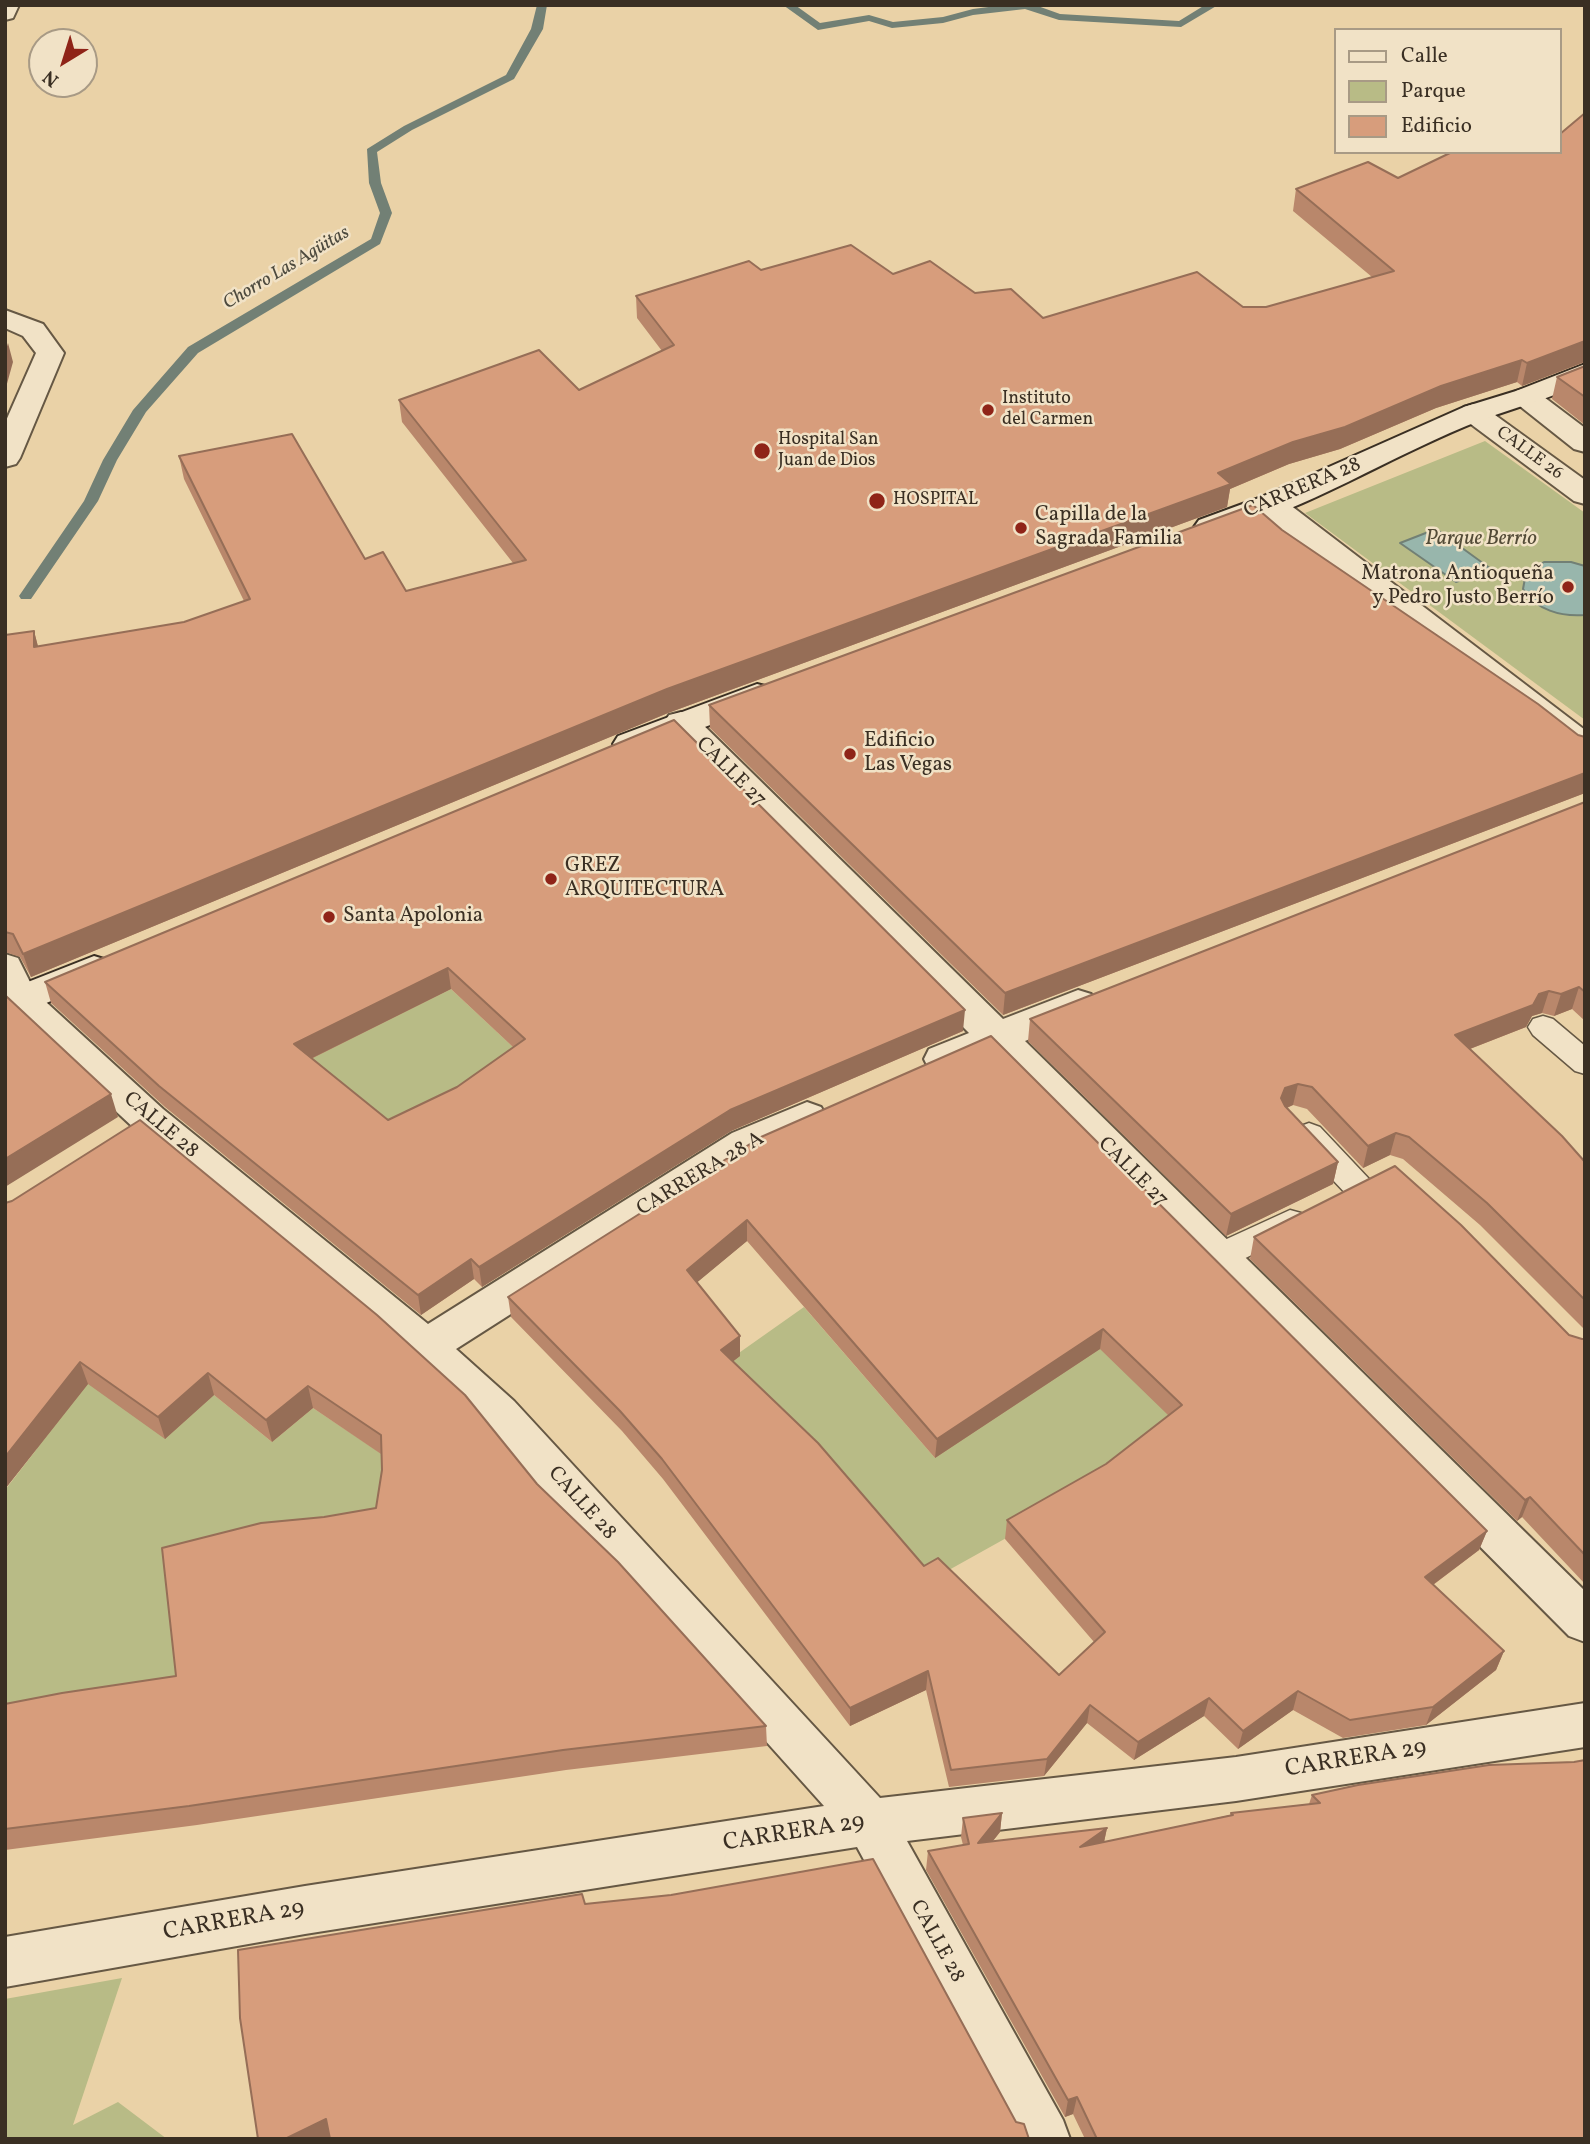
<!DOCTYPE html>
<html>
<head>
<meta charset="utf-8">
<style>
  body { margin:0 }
  #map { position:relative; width:1590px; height:2144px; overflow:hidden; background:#ead2a7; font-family:Vollkorn,serif }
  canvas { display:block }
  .frame { position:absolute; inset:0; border:7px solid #3a2f23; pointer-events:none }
  .legend { position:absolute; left:1334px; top:28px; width:228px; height:126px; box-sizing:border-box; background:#f1e2c6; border:2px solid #a89a85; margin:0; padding:9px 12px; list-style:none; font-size:21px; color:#3a2f23 }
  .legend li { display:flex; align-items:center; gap:14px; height:35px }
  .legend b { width:35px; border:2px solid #a89a85 }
  .north { position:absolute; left:28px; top:28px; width:70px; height:70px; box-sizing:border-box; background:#f1e2c6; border:2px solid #a89a85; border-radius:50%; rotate:218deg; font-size:19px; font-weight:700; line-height:28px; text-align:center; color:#3a2f23 }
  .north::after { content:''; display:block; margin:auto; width:24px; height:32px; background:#8f2418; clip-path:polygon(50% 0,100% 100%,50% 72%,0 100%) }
</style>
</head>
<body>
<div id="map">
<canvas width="1590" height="2144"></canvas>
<div class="frame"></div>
<ul class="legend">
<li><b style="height:9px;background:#f1e2c6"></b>Calle</li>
<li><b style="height:19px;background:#b8bb86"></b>Parque</li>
<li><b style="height:19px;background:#d79d7c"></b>Edificio</li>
</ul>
<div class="north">N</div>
</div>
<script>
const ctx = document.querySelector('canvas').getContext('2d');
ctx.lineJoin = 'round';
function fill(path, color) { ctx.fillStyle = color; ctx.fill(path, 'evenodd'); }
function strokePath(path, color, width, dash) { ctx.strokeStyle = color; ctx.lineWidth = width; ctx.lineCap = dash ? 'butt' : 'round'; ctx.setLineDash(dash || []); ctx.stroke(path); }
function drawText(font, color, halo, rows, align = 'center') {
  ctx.font = font + ' Vollkorn,serif'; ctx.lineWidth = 5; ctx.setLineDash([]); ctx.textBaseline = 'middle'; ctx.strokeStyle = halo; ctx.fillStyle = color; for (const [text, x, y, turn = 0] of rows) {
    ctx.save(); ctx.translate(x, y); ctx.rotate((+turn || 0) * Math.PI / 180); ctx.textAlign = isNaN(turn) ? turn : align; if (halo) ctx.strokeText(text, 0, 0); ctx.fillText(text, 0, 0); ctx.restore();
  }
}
const green = new Path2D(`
  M1485 441 1585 513V720L1305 513Z
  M451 989 527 1060 391 1141 297 1064Z
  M969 1190 1178 1425 1026 1527 922 1585 719 1367 804 1307 935 1458Z
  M68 1370 214 1395 272 1442 313 1408 385 1456 388 1527 183 1697 5 1726V1490L36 1450Z
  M122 1978 73 2125 118 2102 167 2139H5V1999Z`);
const water = new Path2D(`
  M1436 529 1491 569 1456 582 1400 543Z
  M1544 562H1571L1585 566V615C1561 617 1536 610 1523 589L1526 573Z`);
const stream = new Path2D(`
  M537 5H547L543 29 514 79 412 130 377 152 381 183 392 213 380 244 198 353 146 412 117 460 98 501 31 599H21L19 596 84 501 103 460 133 410 188 347 371 239 380 213 369 183 367 149 404 126 506 75 531 29Z
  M783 5H795L820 23 869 15 893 22 943 17 973 9 1004 5H1035L1060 14 1179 21 1205 5H1218L1181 27 1059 20 1025 9 973 15 943 23 892 28 869 21 818 30Z`);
const service = new Path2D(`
  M1543 1016 1553 1019 1585 1046V1074L1575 1071 1533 1035 1528 1027 1533 1019Z
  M1309 1123 1320 1127 1370 1180 1374 1188 1370 1196 1359 1200 1348 1196 1298 1143 1294 1135 1298 1127Z
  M1290 1210 1301 1213 1306 1222 1301 1231 1229 1266 1218 1270 1207 1266 1202 1257 1207 1248Z`);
const minor = new Path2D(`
  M5 5H19L13 18 5 20Z
  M5 310 43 324 64 353 20 458 16 464 5 467V423L36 353 23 336 5 328Z
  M1526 388 1536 391 1585 428V452L1574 449 1516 403 1511 397 1516 391Z
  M1474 404 1484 407 1585 480V504L1574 501 1464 419 1459 413 1464 407Z
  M1270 496 1281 498 1585 730V758L1573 755 1259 512 1255 505 1259 498Z
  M681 712 693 715 1003 1019 1078 990 1091 994 1097 1004 1091 1014 1025 1041 1585 1591V1642L1569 1636 991 1055 943 1073 929 1069 924 1059 929 1049 969 1033 669 731 664 723 669 715Z
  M5 954 18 958 35 992 163 1109 428 1324 732 1133 807 1102 821 1107 827 1117 821 1127 760 1155 456 1349 514 1401 880 1798 1236 1757 1585 1703V1747L1236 1801 907 1841 1063 2120 1070 2139H1015L857 1847 305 1934 5 1987V1937L305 1886 824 1806 484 1427 383 1335 135 1129 7 1010Z`);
const secondary = new Path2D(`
  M1585 364V383C1552 397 1518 407 1484 419 1392 454 1306 512 1210 536L1199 534 1194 527 1199 520 1259 498 1464 407 1516 391Z
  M757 684 769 687 774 695 769 703 630 755 618 752 613 744 618 736Z
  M94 956 107 960 113 969 107 978 5 1020V991Z`);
const wall = new Path2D(`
  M1585 113V362L1522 386 1517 382 1436 408 1340 449 1289 464 1230 489 1227 507 668 713 31 977 20 957 5 952V635L34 631 38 647 184 622 244 601 184 479 179 456 365 559 406 591 513 563 402 422 399 400 579 390 662 351 637 318 636 296 761 270 893 274 975 293 1043 318 1243 307H1266L1372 277 1293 211 1296 189 1398 178 1560 152Z
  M1585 366V425L1552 399 1557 377Z
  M1282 530 1578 735 1585 737V793L1003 1015 710 728 709 705Z
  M674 720 963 1031 731 1131 482 1287 474 1279 421 1315 165 1107 51 1003 45 982ZM451 989 513 1047 457 1087 388 1120 311 1059Z
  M1585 802V1021L1572 1009 1554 1016 1542 1013 1532 1016 1526 1027 1470 1049 1585 1162V1330L1480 1225 1403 1159 1390 1155 1363 1168 1307 1109 1293 1105 1287 1108 1338 1162 1333 1184 1226 1236 1028 1041 1030 1019Z
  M761 1137 1487 1531 1479 1550 1433 1585 1504 1651 1496 1670 1426 1725 1343 1738 1293 1710 1238 1749 1204 1716 1134 1760 1087 1723 1044 1776 949 1787 926 1690 850 1726 663 1479 622 1431 511 1317 508 1297ZM747 1241 935 1458 1100 1349 1169 1416 1106 1464 1007 1520 1005 1539 1094 1642 1059 1675 924 1566 733 1361 740 1356V1336L697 1282Z
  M5 1203 537 1484 766 1726 767 1746 566 1770 197 1825 5 1850V1704L176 1676 324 1517 376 1508 382 1470 381 1454 313 1408 272 1442 214 1395 165 1439 88 1384 5 1489Z
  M1254 1237 1582 1339H1585V1584L1522 1517 1517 1521 1250 1259Z
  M1358 1785 1585 2139H1085L1073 2114 1065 2117 926 1870 928 1851 963 1845 961 1837 963 1818 1002 1813 1000 1832 993 1841 1107 1828 1104 1842 1230 1815 1231 1813 1309 1804 1312 1795Z`);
const shadedWall = new Path2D(`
  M1585 341 1584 362 1522 386 1527 363Z
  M8 343 13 362 5 391V353Z
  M1522 360 1517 382 1436 408 1340 449 1289 464 1230 489 1227 507 668 713 31 977 23 954 667 689 1218 473 1293 442 1441 386Z
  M34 631 40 654 34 647Z
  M1585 773V793L1003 1015 1005 993Z
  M448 968 451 989 298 1065 294 1044Z
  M1579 987 1572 1009 1554 1016 1561 994Z
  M1549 991 1542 1013 1532 1016 1526 1027 1449 1057 1455 1035 1539 994Z
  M965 1010 963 1031 731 1131 482 1287 479 1267 730 1110Z
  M1298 1084 1293 1105 1281 1110V1098L1285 1088Z
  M111 1094 118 1117 5 1187V1159Z
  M1396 1133 1390 1155 1363 1168 1368 1146Z
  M1338 1162 1333 1184 1226 1236 1231 1214Z
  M747 1220V1241L688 1290 687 1270Z
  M471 1259 474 1279 421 1315 418 1295Z
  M1103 1329 1100 1349 935 1458 937 1439Z
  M740 1336V1356L722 1370 721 1350Z
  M80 1362 88 1384 5 1489V1457Z
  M208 1373 214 1395 165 1439 158 1417Z
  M308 1386 313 1408 272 1442 266 1420Z
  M1530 1497 1522 1517 1517 1521 1525 1500Z
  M1487 1531 1479 1550 1418 1596 1425 1577Z
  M1504 1651 1496 1670 1426 1725 1433 1707Z
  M928 1671 926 1690 850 1726V1708Z
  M1298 1691 1293 1710 1238 1749 1243 1731Z
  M1209 1698 1204 1716 1134 1760 1138 1742Z
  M1090 1705 1087 1723 1044 1776 1047 1759Z
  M1002 1813 1000 1832 976 1862 978 1843Z
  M1107 1828 1103 1847H1080Z
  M1077 2097 1073 2114 1065 2117 1068 2100Z
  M326 2119 333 2137 329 2139H285Z`);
const building = new Path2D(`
  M1585 113V341L1527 363 1522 360 1441 386 1345 427 1293 442 1218 473 1231 484 667 689 23 954 13 934 5 932V635L34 631V647L184 622 250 599 179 456 292 434 365 559 383 552 406 591 526 560 399 400 539 350 579 390 674 345 636 296 749 261 761 270 851 245 893 274 930 261 975 293 1011 289 1043 318 1197 272 1243 307H1266L1394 271 1296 189 1368 162 1398 178 1452 152H1560V134Z
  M1585 366V397L1557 377Z
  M1253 505 1282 530 1538 704 1578 735 1585 737V773L1005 993 709 705Z
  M674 720 965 1010 730 1110 479 1267 471 1259 418 1295 159 1086 45 982ZM448 968 525 1039 457 1087 388 1120 294 1044Z
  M1585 802V992L1579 987 1561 994 1549 991 1539 994 1533 1005 1455 1035 1562 1136 1585 1162V1300L1487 1203 1409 1137 1396 1133 1368 1146 1312 1087 1298 1084 1285 1088 1281 1098 1285 1106 1338 1162 1231 1214 1030 1019Z
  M6 996 111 1094 5 1159V997Z
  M991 1036 1487 1531 1425 1577 1504 1651 1433 1707 1350 1720 1298 1691 1243 1731 1209 1698 1138 1742 1090 1705 1047 1759 951 1770 928 1671 850 1708 662 1459 620 1411 508 1297 761 1137ZM747 1220 937 1439 1103 1329 1182 1405 1106 1464 1007 1520 1105 1632 1059 1675 938 1558 924 1566 818 1443 721 1350 740 1336 687 1270Z
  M140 1120 377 1315 465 1395 537 1484 618 1562 766 1726 563 1750 189 1806 5 1829V1704L62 1693 176 1676 162 1548 261 1523 324 1517 376 1508 382 1470 381 1435 308 1386 266 1420 208 1373 158 1417 80 1362 5 1457V1203L12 1201Z
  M1395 1166 1461 1225 1569 1335 1582 1339H1585V1555L1530 1497 1525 1500 1254 1237Z
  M1585 1760V2139H1097L1077 2097 1068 2100 928 1851 969 1844 963 1818 1002 1813 978 1843 1107 1828 1080 1847 1233 1815 1231 1813 1320 1803 1312 1795 1358 1785 1489 1765 1574 1762Z
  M873 1859 1016 2122 1024 2124 1029 2139H330L326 2119 285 2139H258L240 2018 238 1950 582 1894 585 1904 671 1895Z`);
const markers = [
  [988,410,7,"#8f2418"],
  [762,451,9,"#8f2418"],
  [877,501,9,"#8f2418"],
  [1021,528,7,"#8f2418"],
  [1568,587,7,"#8f2418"],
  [850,754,7,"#8f2418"],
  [551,879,7,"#8f2418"],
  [329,917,7,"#8f2418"]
];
const farPoinames = [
  ["Instituto",1002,400],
  ["del Carmen",1002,421],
  ["Hospital San",778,441],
  ["Juan de Dios",778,462],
  ["HOSPITAL",893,501]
];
const farStreetnames = [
  ["CALLE 26",1529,454,36]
];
const farWaternames = [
  ["Chorro Las Agüitas",287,269,-31]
];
const streetNames = [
  ["CARRERA 28",1303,489,-23],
  ["CALLE 27",730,773,45],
  ["CALLE 28",160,1126,40],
  ["CALLE 27",1132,1173,45],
  ["CARRERA 28 A",701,1175,-31],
  ["CALLE 28",581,1504,48],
  ["CALLE 28",936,1942,61]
];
const poiNames = [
  ["Capilla de la",1035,516],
  ["Sagrada Familia",1035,540],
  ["Matrona Antioqueña",1554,575,"right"],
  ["y Pedro Justo Berrío",1554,599,"right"],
  ["Edificio",864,742],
  ["Las Vegas",864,766],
  ["GREZ",565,867],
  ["ARQUITECTURA",565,891],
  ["Santa Apolonia",343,917]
];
const parkNames = [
  ["Parque Berrío",1481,540]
];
const nearStreetnames = [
  ["CARRERA 29",1356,1760,-9],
  ["CARRERA 29",794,1834,-9],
  ["CARRERA 29",234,1922,-10]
];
fill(green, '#b8bb86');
fill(water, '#98b6ac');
strokePath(water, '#728075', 2);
fill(stream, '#728075');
strokePath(service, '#665844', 3);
strokePath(minor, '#665844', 4);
strokePath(secondary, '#3a2f23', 4);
fill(service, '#f1e2c6');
fill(minor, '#f1e2c6');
fill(secondary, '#f1e2c6');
fill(wall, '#b9876b');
fill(shadedWall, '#966e57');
fill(building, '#d79d7c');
strokePath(building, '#966e57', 2);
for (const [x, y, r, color] of markers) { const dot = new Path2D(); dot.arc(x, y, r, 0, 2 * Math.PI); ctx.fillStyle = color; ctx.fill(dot); strokePath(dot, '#f1e2c6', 2.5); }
drawText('18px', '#3a2f23', '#f1e2c6', farPoinames, 'left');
drawText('18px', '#3a2f23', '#f1e2c6', farStreetnames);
drawText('italic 19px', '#4d4a3e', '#f1e2c6', farWaternames);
drawText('21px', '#3a2f23', '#f1e2c6', streetNames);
drawText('21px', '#3a2f23', '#f1e2c6', poiNames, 'left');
drawText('italic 21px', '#534b37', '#f1e2c6', parkNames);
drawText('24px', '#3a2f23', '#f1e2c6', nearStreetnames);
</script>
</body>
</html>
